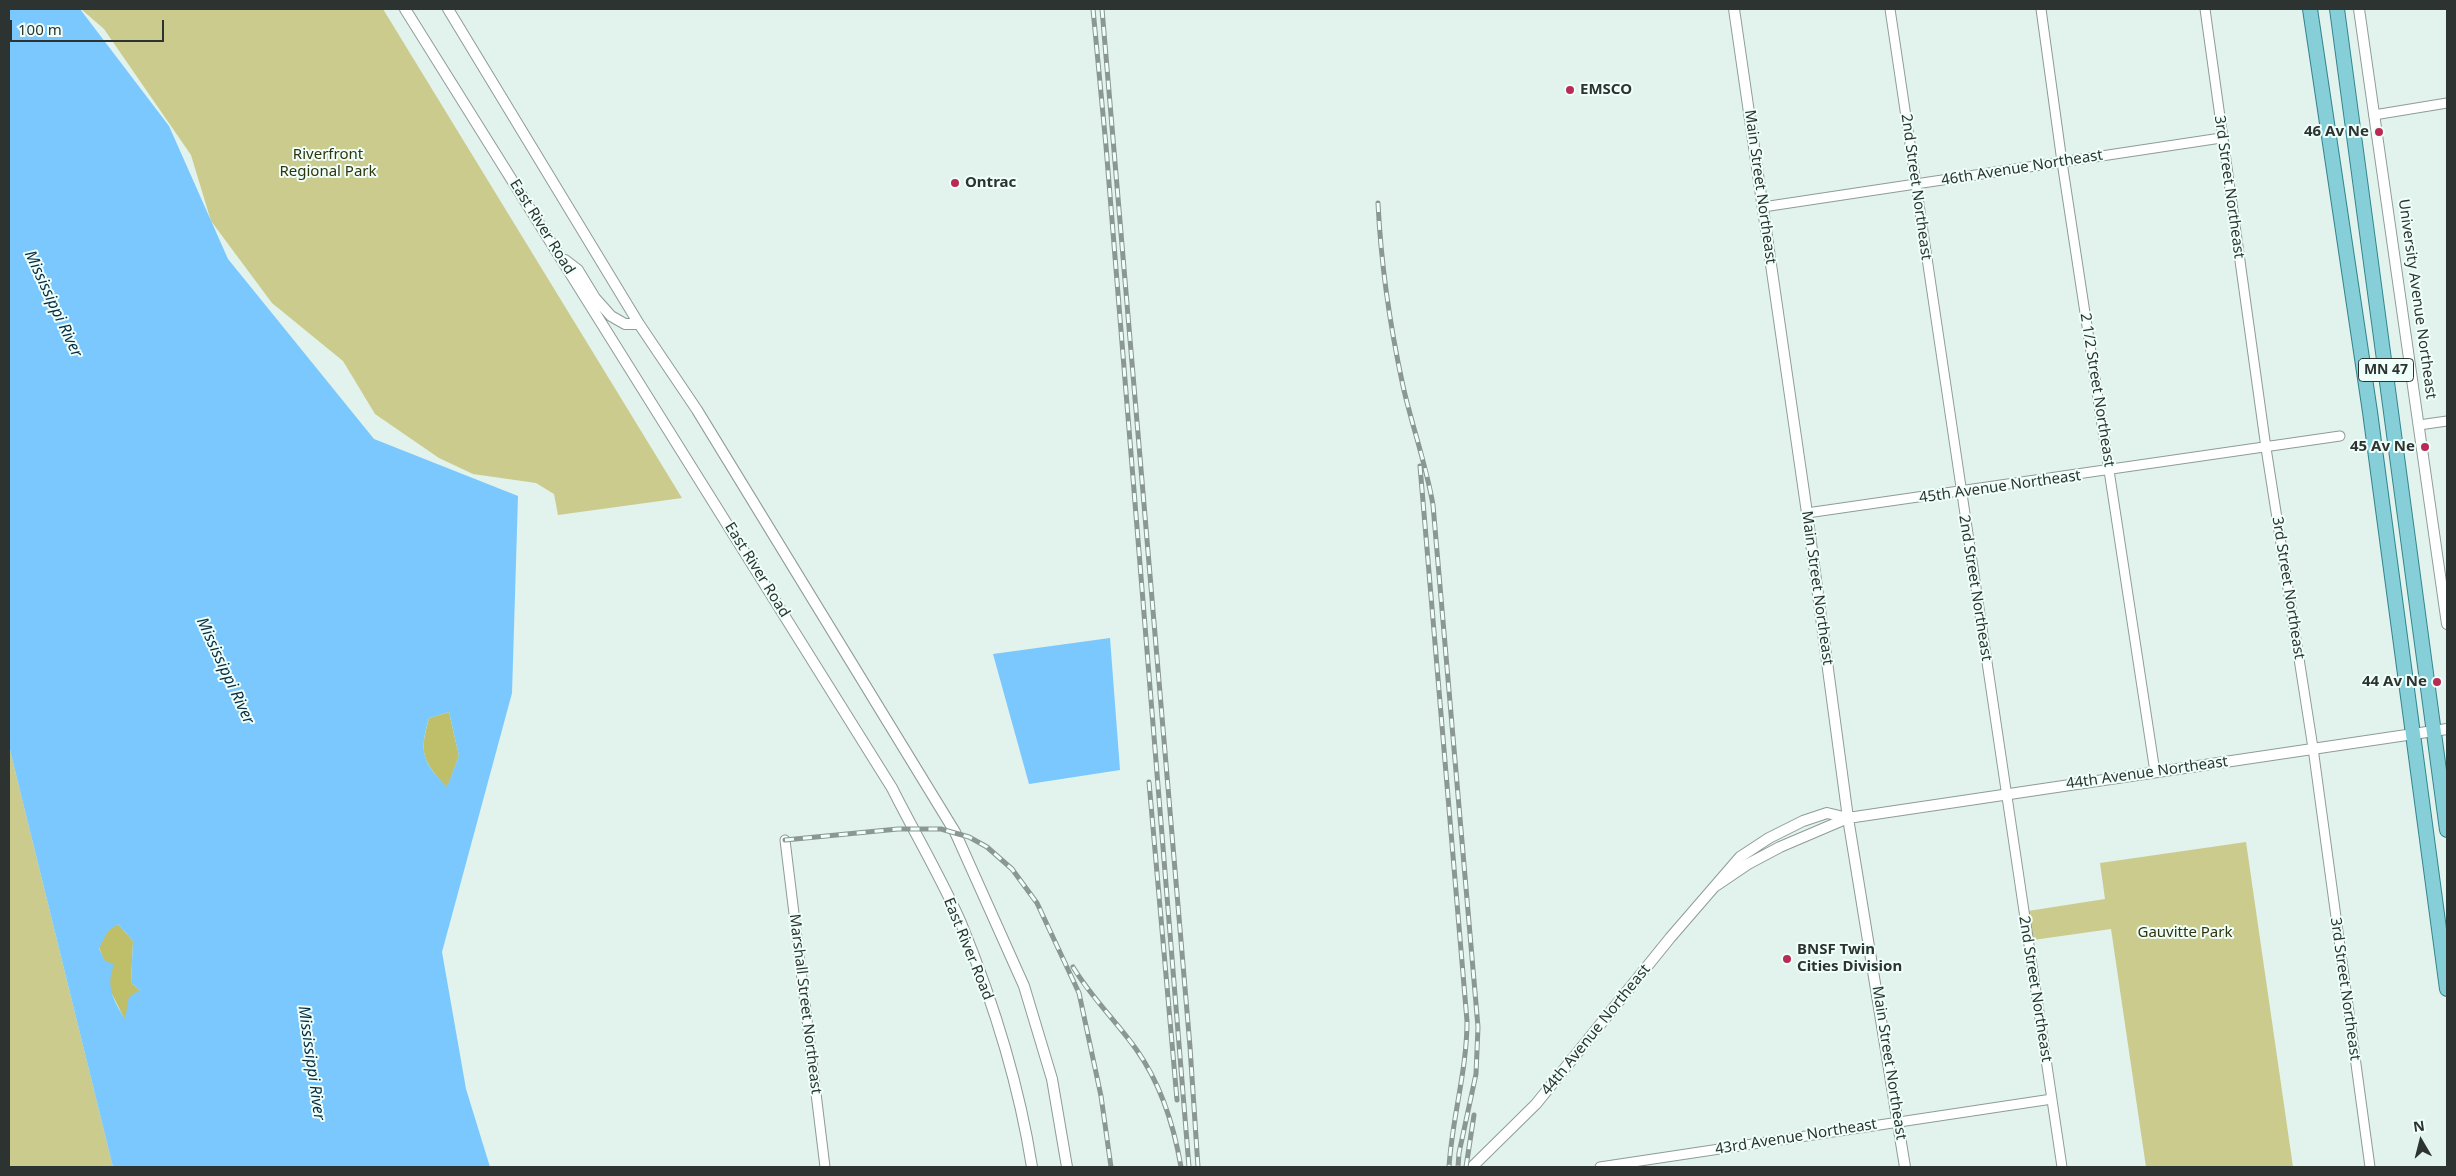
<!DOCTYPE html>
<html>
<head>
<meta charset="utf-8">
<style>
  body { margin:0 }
  #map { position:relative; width:2456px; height:1176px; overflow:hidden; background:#e2f2ec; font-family:"Noto Sans",sans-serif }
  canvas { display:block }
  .frame { position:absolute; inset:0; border:10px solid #2d3331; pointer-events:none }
  .north { position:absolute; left:2396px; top:1116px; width:50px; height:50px; -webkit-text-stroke:4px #effffa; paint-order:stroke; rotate:352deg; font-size:14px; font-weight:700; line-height:20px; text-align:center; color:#2d3331 }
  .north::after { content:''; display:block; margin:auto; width:18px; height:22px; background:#2d3331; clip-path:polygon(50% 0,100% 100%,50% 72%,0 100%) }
  .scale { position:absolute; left:10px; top:20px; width:154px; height:22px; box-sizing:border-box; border:2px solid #2d3331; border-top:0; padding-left:6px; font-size:15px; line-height:18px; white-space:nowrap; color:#2d3331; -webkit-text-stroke:4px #effffa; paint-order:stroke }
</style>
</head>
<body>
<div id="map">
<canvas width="2456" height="1176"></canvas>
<div class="frame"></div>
<div class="north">N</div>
<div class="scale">100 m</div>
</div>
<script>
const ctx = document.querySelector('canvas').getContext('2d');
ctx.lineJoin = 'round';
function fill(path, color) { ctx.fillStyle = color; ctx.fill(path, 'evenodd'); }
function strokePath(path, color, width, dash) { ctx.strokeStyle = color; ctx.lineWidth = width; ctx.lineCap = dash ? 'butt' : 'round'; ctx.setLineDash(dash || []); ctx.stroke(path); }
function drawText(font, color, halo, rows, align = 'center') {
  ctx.font = font + ' "Noto Sans",sans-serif'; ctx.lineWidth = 4; ctx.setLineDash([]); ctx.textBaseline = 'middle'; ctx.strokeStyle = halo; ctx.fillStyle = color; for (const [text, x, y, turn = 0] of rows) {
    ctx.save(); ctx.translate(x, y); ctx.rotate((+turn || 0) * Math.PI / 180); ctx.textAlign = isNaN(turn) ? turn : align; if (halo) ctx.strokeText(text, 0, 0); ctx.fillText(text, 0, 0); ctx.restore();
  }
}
const green = new Path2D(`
  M81 9H383L682 498 558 515 554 494 536 483 473 474 439 458 375 414 343 361 272 303 211 221 191 155 104 29Z
  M9 746 113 1167H9Z
  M2246 842 2293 1167H2146L2111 929 2033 940 2028 911 2105 899 2100 863Z`);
const forest = new Path2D(`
  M449 712 459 756 447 788C422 760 419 754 429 718Z
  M118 924 133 941 131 983 140 990 125 1020 110 990 109 976 99 947 108 930Z`);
const water = new Path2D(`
  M9 9H80L169 126 228 259 374 439 518 496 512 693 442 952 466 1089 490 1167H113L9 746ZM449 712 459 756 447 787C422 762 419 752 429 718ZM118 924 133 941 131 983 140 990 129 997 125 1019C114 1001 105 986 114 965L104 960 99 948 108 931Z
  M1110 638 1120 770 1029 784 993 654Z`);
const minor = new Path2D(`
  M1890 9 2062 1167
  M2041 9 2062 162 2155 772
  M2205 9 2266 448 2313 748 2370 1167
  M2374 115 2447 103
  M1763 207 2221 138
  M2419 425 2447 421
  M1807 513 2340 436
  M785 840 825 1167
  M1600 1167 2052 1099`);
const tertiary = new Path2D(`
  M405 9 892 788C914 832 942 879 961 923 993 1001 1019 1084 1032 1167
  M448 9 639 324 697 410 955 832 1024 986 1052 1079 1067 1167
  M1734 9 1807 513 1848 818 1905 1167
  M2359 9 2447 624
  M565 260 578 270 595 298 611 316 625 324H639
  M1714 887 1748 864 1780 847 1848 818 2447 729
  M1472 1167 1536 1104 1670 938 1740 857 1769 838 1803 821 1827 813 1848 818`);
const primary = new Path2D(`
  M2310 9 2370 412 2447 989
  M2337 9 2447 830`);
const rail = new Path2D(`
  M1093 9 1106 146 1189 1167
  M1102 9 1190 1047 1198 1167
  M1378 203C1381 265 1390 326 1403 386 1412 426 1426 464 1433 505L1478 1027 1476 1074 1459 1153 1458 1167
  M1420 466 1467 1021C1467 1071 1452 1118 1449 1167
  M1149 782 1177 1100
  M785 840 898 829H941L969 837 987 847 1012 869 1037 903 1079 993 1101 1096 1111 1167
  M1073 967C1091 997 1116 1021 1136 1049 1161 1084 1174 1126 1181 1167
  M1466 1167 1474 1115`);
const markers = [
  [1570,90,5,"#b92a54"],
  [2379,132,5,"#b92a54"],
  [955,183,5,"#b92a54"],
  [2425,447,5,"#b92a54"],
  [2437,682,5,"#b92a54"],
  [1787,959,5,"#b92a54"]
];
const shields = [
  [2386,370,55]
];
const shieldNames = [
  ["MN 47",2386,370]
];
const poiNames = [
  ["EMSCO",1580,90],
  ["46 Av Ne",2369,132,"right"],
  ["Ontrac",965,183],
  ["45 Av Ne",2415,447,"right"],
  ["44 Av Ne",2427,682,"right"],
  ["BNSF Twin",1797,950],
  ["Cities Division",1797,967]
];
const parkNames = [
  ["Riverfront",328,155],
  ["Regional Park",328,172],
  ["Gauvitte Park",2185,933]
];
const streetNames = [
  ["46th Avenue Northeast",2022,168,-9],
  ["Main Street Northeast",1760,187,82],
  ["2nd Street Northeast",1916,187,82],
  ["3rd Street Northeast",2229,187,82],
  ["East River Road",542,227,58],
  ["University Avenue Northeast",2417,299,82],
  ["2 1/2 Street Northeast",2097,390,81],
  ["45th Avenue Northeast",2000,487,-8],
  ["East River Road",757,570,58],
  ["Main Street Northeast",1817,588,82],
  ["2nd Street Northeast",1975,588,81],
  ["3rd Street Northeast",2288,588,81],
  ["44th Avenue Northeast",2147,773,-8],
  ["East River Road",968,949,68],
  ["2nd Street Northeast",2035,989,81],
  ["3rd Street Northeast",2345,989,82],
  ["Marshall Street Northeast",805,1004,83],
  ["44th Avenue Northeast",1596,1030,-51],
  ["Main Street Northeast",1889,1063,81],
  ["43rd Avenue Northeast",1796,1137,-9]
];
const waterNames = [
  ["Mississippi River",53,304,65],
  ["Mississippi River",225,671,65],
  ["Mississippi River",311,1063,82]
];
fill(green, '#cbcb8d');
fill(forest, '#bfbe69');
fill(water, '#7ac8fd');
strokePath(minor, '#8e9c98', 11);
strokePath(tertiary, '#8e9c98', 12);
strokePath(primary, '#32848d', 16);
strokePath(minor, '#fff', 9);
strokePath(tertiary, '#fff', 10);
strokePath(primary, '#86cfd8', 14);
strokePath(rail, '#8b9793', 5);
strokePath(rail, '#effffa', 3, [9]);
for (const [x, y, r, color] of markers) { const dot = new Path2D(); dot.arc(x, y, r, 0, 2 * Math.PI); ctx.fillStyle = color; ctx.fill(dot); strokePath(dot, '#effffa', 2); }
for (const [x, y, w] of shields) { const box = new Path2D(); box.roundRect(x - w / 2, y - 11.5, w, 23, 4); ctx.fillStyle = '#effffa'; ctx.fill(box); strokePath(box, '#2d3331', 1); }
drawText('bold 14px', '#2d3331', null, shieldNames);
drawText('bold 15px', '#2d3331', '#effffa', poiNames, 'left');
drawText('15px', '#33330d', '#effffa', parkNames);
drawText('15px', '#2d3331', '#effffa', streetNames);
drawText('italic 16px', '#092c42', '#effffa', waterNames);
</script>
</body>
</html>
